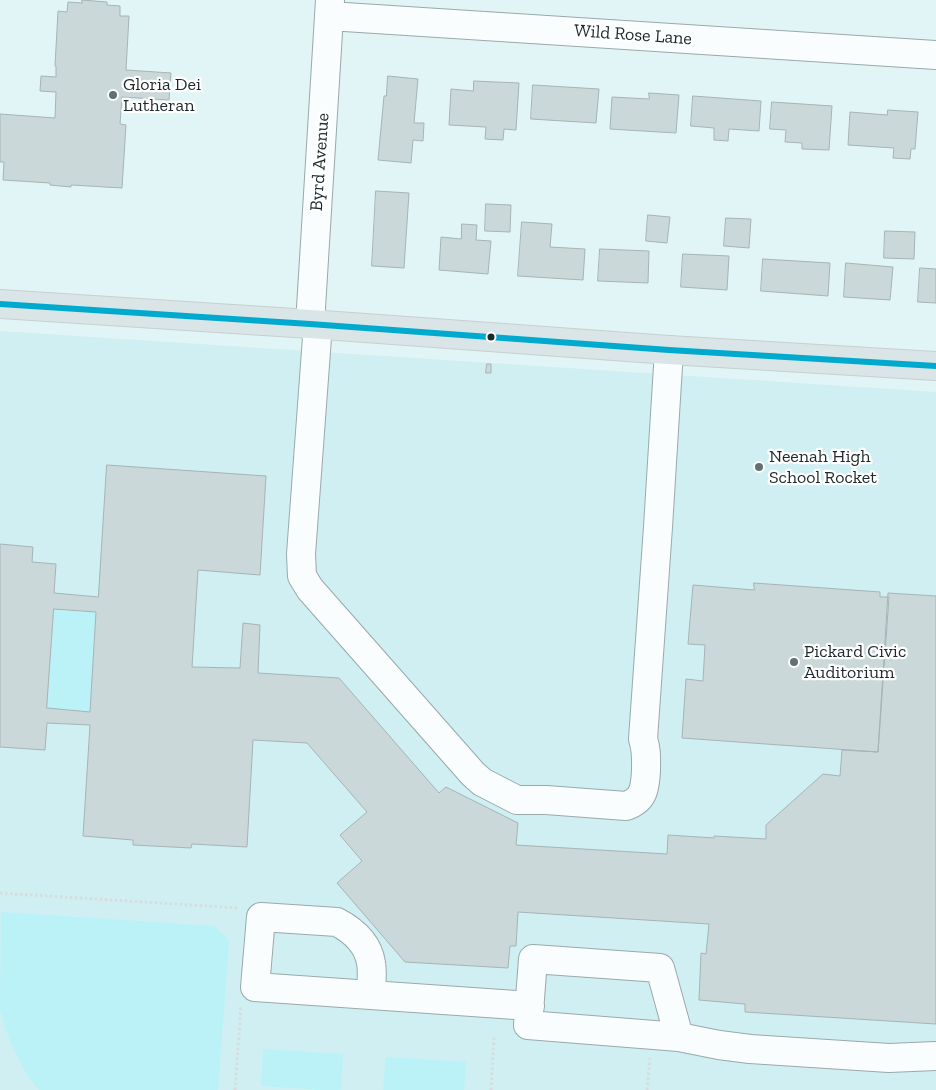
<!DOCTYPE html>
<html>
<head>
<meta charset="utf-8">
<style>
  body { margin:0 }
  canvas { display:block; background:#e1f4f6 }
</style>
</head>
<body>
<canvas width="936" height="1090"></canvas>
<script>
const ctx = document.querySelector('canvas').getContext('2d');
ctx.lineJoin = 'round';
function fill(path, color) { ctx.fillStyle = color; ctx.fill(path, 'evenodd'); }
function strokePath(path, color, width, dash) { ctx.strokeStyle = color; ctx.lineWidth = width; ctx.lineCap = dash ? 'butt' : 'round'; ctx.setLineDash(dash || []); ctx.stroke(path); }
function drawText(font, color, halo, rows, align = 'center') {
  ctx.font = font + ' "Zilla Slab",serif'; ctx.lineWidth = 4.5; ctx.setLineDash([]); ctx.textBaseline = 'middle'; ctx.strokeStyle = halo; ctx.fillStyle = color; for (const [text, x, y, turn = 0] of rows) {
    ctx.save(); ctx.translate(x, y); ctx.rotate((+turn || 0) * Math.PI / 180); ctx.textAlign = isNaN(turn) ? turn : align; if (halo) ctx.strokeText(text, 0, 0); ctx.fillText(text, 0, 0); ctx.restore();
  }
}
const built = new Path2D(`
  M0 331 936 392V1090H0Z`);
const green = new Path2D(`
  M54 609 96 612 90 712 47 708Z
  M1 912 215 926 229 941 218 1090H39L26 1073 14 1050 7 1033 0 1010Z
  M263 1049 343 1054 341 1090H323L261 1086Z
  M386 1057 466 1062 464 1090H383Z`);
const building = new Path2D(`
  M82 0 107 2V5L120 6V16H129L126 70 171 73 169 100 122 97 120 124 126 125 122 188 71 185V187L50 185V183L3 180 4 162H0V114L55 118 56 92 40 91 41 76 56 77V66H55L58 11 67 12 68 2 82 3Z
  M388 76 418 79 414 123H424L423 141 413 140 411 163 378 160 384 96H386Z
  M474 81 519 83 516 130 504 129 503 140 485 139 486 127 449 125 451 89 473 91Z
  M533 85 599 89 596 123 531 119Z
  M649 93 679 95 676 133 610 129 612 97 649 99Z
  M693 96 761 101 759 131 729 129 728 141 714 140V128L691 126Z
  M772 102 832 106 829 150 802 149V143L785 142 786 130 770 129Z
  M888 110 918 112 915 149H911L910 159 893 158 894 148 848 145 850 112 887 115Z
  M376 191 409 193 404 268 372 266Z
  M486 204 511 205 510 232 485 231Z
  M648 215 670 217 667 243 646 241Z
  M726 218 751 219 749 248 724 246Z
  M522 222 552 224 550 247 585 249 583 280 518 276Z
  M462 224 477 225 476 240 491 241 488 274 439 270 441 237 461 239Z
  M885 231 915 232 914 259 884 258Z
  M600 249 649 251 648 283 598 281Z
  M683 254 729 256 727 290 681 287Z
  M763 259 830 263 828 296 761 291Z
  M846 263 893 267 890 300 844 297Z
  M920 268 936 269V303L918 302Z
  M487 364H491V373H486Z
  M107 465 266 476 260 575 198 570 192 667 240 668 243 623 260 625 258 673 339 678 439 793 446 787 518 823 516 845 667 854 668 835 714 838V836L766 839V825L823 774 840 776 842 750 878 752 888 593 936 596V1024L745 1012V1004L699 1000 701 953 706 954 709 924 518 912 516 946H510L508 968 405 962 337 883 362 861 340 835 367 812 307 743 253 740 247 847 192 844 191 848 133 845V840L83 836 90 725 47 723 45 750 0 747V544L33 547 32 562 56 564 54 593 98 597ZM54 609 96 612 90 712 47 708Z
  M754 583 880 592V597H889L878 752 682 738 686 679 703 681 705 645 688 644 693 585 754 590Z`);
const path = new Path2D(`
  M0 893 239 908
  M235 1090 241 1007
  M491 1090 494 1037
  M647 1090 650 1058`);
const minor = new Path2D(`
  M329 16 936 55
  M310 324 330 0
  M318 324 301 554 302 576 310 589 473 774 482 782 517 800H546L626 806C644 800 645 788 646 771 646 759 647 751 643 739L658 527 669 350
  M371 994C371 984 373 973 371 963 368 943 354 931 337 922L261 917 255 987 530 1006
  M679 1037 660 968 533 959 528 1025 679 1037 719 1045 750 1049 889 1058 936 1056`);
const major = new Path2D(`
  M0 304 310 324 669 350 936 366`);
const bus1 = new Path2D(`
  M0 304 310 324 669 350 936 366`);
const markers = [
  [113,95,5,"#627072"],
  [491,337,4.5,"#1d292b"],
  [759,467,5,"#627072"],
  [794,662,5,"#627072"]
];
const streetNames = [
  ["Wild Rose Lane",633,35,4],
  ["Byrd Avenue",320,162,-86]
];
const poiNames = [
  ["Gloria Dei",123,85],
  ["Lutheran",123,106],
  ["Neenah High",769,457],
  ["School Rocket",769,478],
  ["Pickard Civic",804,652],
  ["Auditorium",804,673]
];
fill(built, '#cfeff3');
fill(green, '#baf2f8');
fill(building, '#cad8da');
strokePath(building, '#a6b4b5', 1);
strokePath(minor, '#9aa9aa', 30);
strokePath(major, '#c7d0d1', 30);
strokePath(path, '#d7dcdc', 3, [2.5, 2.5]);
strokePath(minor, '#fafdfe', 28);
strokePath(major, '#d9e5e6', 28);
strokePath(bus1, '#00a9ce', 6);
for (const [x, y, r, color] of markers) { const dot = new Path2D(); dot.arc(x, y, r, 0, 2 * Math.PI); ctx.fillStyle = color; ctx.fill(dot); strokePath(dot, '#fff', 2); }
drawText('18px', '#1d292b', '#fff', streetNames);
drawText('18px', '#1d292b', '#fff', poiNames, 'left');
</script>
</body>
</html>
